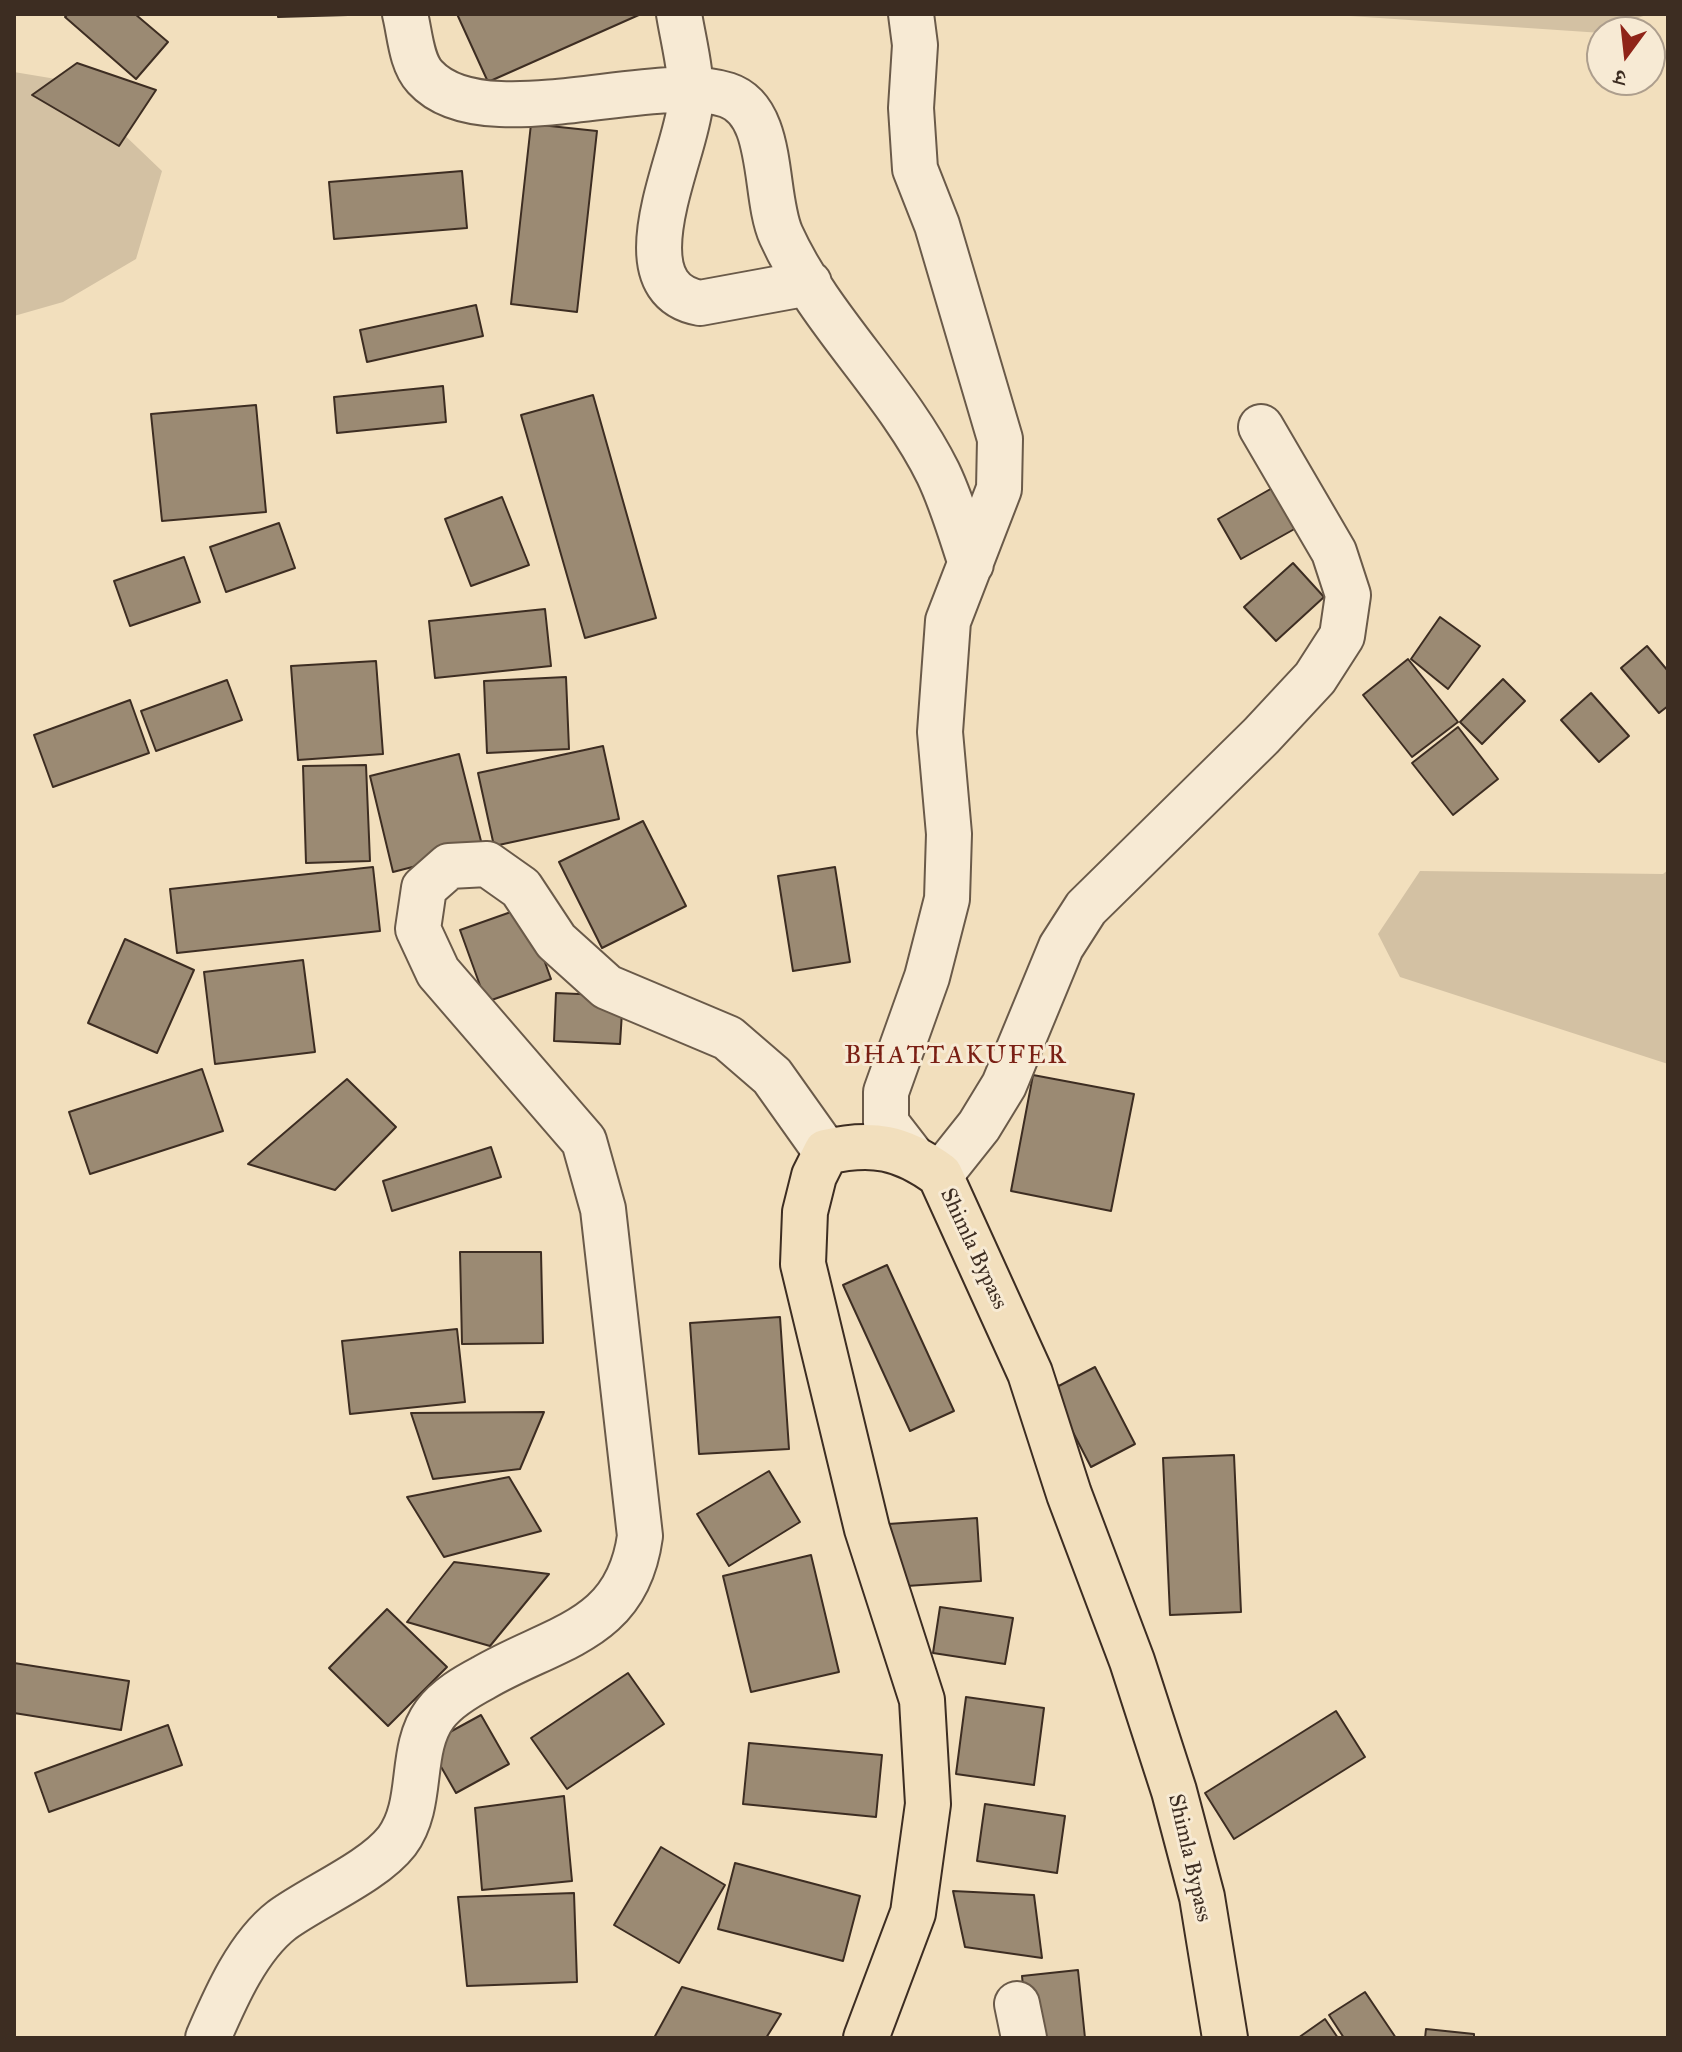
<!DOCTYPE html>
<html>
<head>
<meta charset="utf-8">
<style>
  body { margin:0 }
  #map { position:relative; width:1682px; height:2052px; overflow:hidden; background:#f2dfbd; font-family:"IM FELL Great Primer","Noto Serif Devanagari",serif }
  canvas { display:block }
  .frame { position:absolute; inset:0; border:16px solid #3d2d22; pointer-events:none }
  .north { position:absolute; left:1586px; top:16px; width:80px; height:80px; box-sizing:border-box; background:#f7ead4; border:2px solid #ad9e8d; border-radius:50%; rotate:195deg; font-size:22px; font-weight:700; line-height:32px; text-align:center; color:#3d2d22 }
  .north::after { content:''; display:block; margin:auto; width:28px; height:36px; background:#8f2418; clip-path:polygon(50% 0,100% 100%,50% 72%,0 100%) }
</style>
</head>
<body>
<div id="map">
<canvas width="1682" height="2052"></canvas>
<div class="frame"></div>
<div class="north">उ</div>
</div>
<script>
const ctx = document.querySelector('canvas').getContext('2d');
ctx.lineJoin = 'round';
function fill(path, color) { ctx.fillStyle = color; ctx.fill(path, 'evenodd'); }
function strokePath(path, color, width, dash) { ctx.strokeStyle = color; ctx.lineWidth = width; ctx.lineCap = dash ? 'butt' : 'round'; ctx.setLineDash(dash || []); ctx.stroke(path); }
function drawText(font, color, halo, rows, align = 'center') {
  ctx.font = font + ' "IM FELL Great Primer",serif'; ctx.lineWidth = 6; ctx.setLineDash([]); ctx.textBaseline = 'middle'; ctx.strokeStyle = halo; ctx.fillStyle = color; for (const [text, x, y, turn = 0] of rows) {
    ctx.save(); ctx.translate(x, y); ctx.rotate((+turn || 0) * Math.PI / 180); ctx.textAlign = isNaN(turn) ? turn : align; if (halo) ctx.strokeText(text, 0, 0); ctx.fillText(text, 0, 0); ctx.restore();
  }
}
const green = new Path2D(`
  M1320 14H1648L1602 33Z
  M14 72 68 81 162 171 136 259 63 302 14 316Z
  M1668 870V1064L1400 977 1378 934 1420 871 1663 874Z`);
const building = new Path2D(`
  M68 14H135L168 42 136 79 65 17Z
  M278 14H383L278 17Z
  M457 14H641L488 82Z
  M77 63 156 90 119 146 32 95Z
  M531 124 597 131 577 312 511 304Z
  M462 171 467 228 334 239 329 182Z
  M476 305 483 336 367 362 360 330Z
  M443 386 446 422 337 433 334 397Z
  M593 395 656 618 585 638 521 415Z
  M256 405 266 512 162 521 151 414Z
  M1274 487 1298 527 1241 559 1218 519Z
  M502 497 529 565 471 586 445 519Z
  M279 523 295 568 226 592 210 547Z
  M184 557 200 602 130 626 114 581Z
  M1293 563 1324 597 1276 641 1244 607Z
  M545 609 551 666 435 678 429 621Z
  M1440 617 1480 646 1448 689 1411 659Z
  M1647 646 1668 671V706L1659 713 1621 668Z
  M1408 659 1458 722 1412 757 1363 695Z
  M376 661 383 754 298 760 291 666Z
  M566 677 569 749 487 753 484 681Z
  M1503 679 1525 701 1482 744 1460 722Z
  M227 680 242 720 156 751 141 711Z
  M1591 693 1629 736 1599 762 1561 720Z
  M130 700 149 753 53 787 34 735Z
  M1458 727 1498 779 1453 815 1412 763Z
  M603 746 619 819 494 846 478 773Z
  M459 754 483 849 393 872 370 776Z
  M366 765 370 861 306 863 303 766Z
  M643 821 686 906 602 948 559 862Z
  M373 867 380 931 177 953 170 889Z
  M835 867 850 962 793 971 778 876Z
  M525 907 551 979 486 1002 460 930Z
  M125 939 194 970 157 1053 88 1023Z
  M303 960 315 1052 215 1064 204 972Z
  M556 993 623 996 620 1044 554 1041Z
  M202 1069 223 1131 90 1174 69 1112Z
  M1033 1075 1134 1094 1111 1211 1011 1191Z
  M347 1079 396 1127 335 1190 248 1164Z
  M491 1147 501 1177 392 1211 383 1181Z
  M460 1252H541L543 1343 462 1344Z
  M887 1265 954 1411 910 1431 843 1285Z
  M780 1317 789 1449 699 1454 690 1323Z
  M457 1329 465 1402 350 1414 342 1341Z
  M1095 1367 1135 1444 1091 1467 1051 1390Z
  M544 1412 520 1469 433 1479 411 1413Z
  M1234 1455 1241 1612 1170 1615 1163 1458Z
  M769 1471 800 1522 729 1566 697 1514Z
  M509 1477 541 1531 444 1557 407 1497Z
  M977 1518 981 1581 892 1587 888 1524Z
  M811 1555 839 1672 751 1692 723 1576Z
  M454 1562 549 1574 490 1646 407 1622Z
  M940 1607 1013 1618 1005 1664 933 1653Z
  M387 1609 447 1667 388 1726 329 1668Z
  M14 1663 129 1681 121 1730 14 1713Z
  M628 1673 664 1724 567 1789 531 1738Z
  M966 1697 1044 1708 1034 1785 956 1774Z
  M1336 1711 1365 1757 1234 1839 1205 1793Z
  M481 1715 509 1764 456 1793 428 1744Z
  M168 1725 182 1765 49 1812 35 1773Z
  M749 1743 882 1755 876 1817 743 1804Z
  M564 1796 572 1881 482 1890 475 1808Z
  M985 1804 1065 1816 1057 1873 977 1861Z
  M661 1847 725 1885 679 1963 614 1925Z
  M735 1863 860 1896 843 1961 718 1929Z
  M953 1891 1034 1895 1042 1958 965 1947Z
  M574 1893 577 1982 467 1986 458 1897Z
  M1078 1970 1085 2038H1028L1022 1976Z
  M682 1987 781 2014 766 2038H654Z
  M1365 1992 1396 2038H1344L1329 2015Z
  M1325 2019 1338 2038H1298Z
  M1426 2029 1474 2034V2038H1425Z`);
const minor = new Path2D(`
  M405 14C410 34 411 62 425 77 482 140 653 71 727 95 776 111 763 195 781 235 820 321 896 388 938 473 952 502 961 534 971 564
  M679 14C684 44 693 76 690 106 685 157 617 288 700 303L809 283
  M910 1154 886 1123V1092L927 977 947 899 949 834 940 732 948 621 999 489 1000 439 937 225 915 169 911 108 915 45 911 14
  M940 1175 979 1126 1004 1085 1061 947 1086 908 1261 736 1315 678 1342 636 1348 595 1334 552 1261 427
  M1017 2004 1024 2038
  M208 2038C225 1999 247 1947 282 1920 315 1896 373 1872 397 1841 425 1803 408 1751 435 1714 447 1698 466 1687 483 1678 555 1636 627 1632 640 1536L603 1209 584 1141 438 972 418 929 424 888 449 866 487 864 521 888 556 941 607 987 728 1038 772 1076 826 1152`);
const highway = new Path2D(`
  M866 2038 913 1913 928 1804 922 1700 867 1529 803 1264 805 1212 814 1176 826 1152C872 1141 902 1147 940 1175L1030 1373 1069 1494 1132 1661 1174 1791 1202 1897 1225 2038`);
const streetNames = [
  ["Shimla Bypass",973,1249,65],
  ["Shimla Bypass",1189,1858,77]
];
const quarterNames = [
  ["BHATTAKUFER",956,1057]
];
fill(green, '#d3c1a3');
fill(building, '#9b8a73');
strokePath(building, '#3d2d22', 2);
strokePath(minor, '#6a5a49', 48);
strokePath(highway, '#3d2d22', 48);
strokePath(minor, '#f7ead4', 44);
strokePath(highway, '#f2dfbd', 44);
drawText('22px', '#3d2d22', '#f7ead4', streetNames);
ctx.letterSpacing = '2px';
drawText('26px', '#7a1f14', '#f7ead4', quarterNames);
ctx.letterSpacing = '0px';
</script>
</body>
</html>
